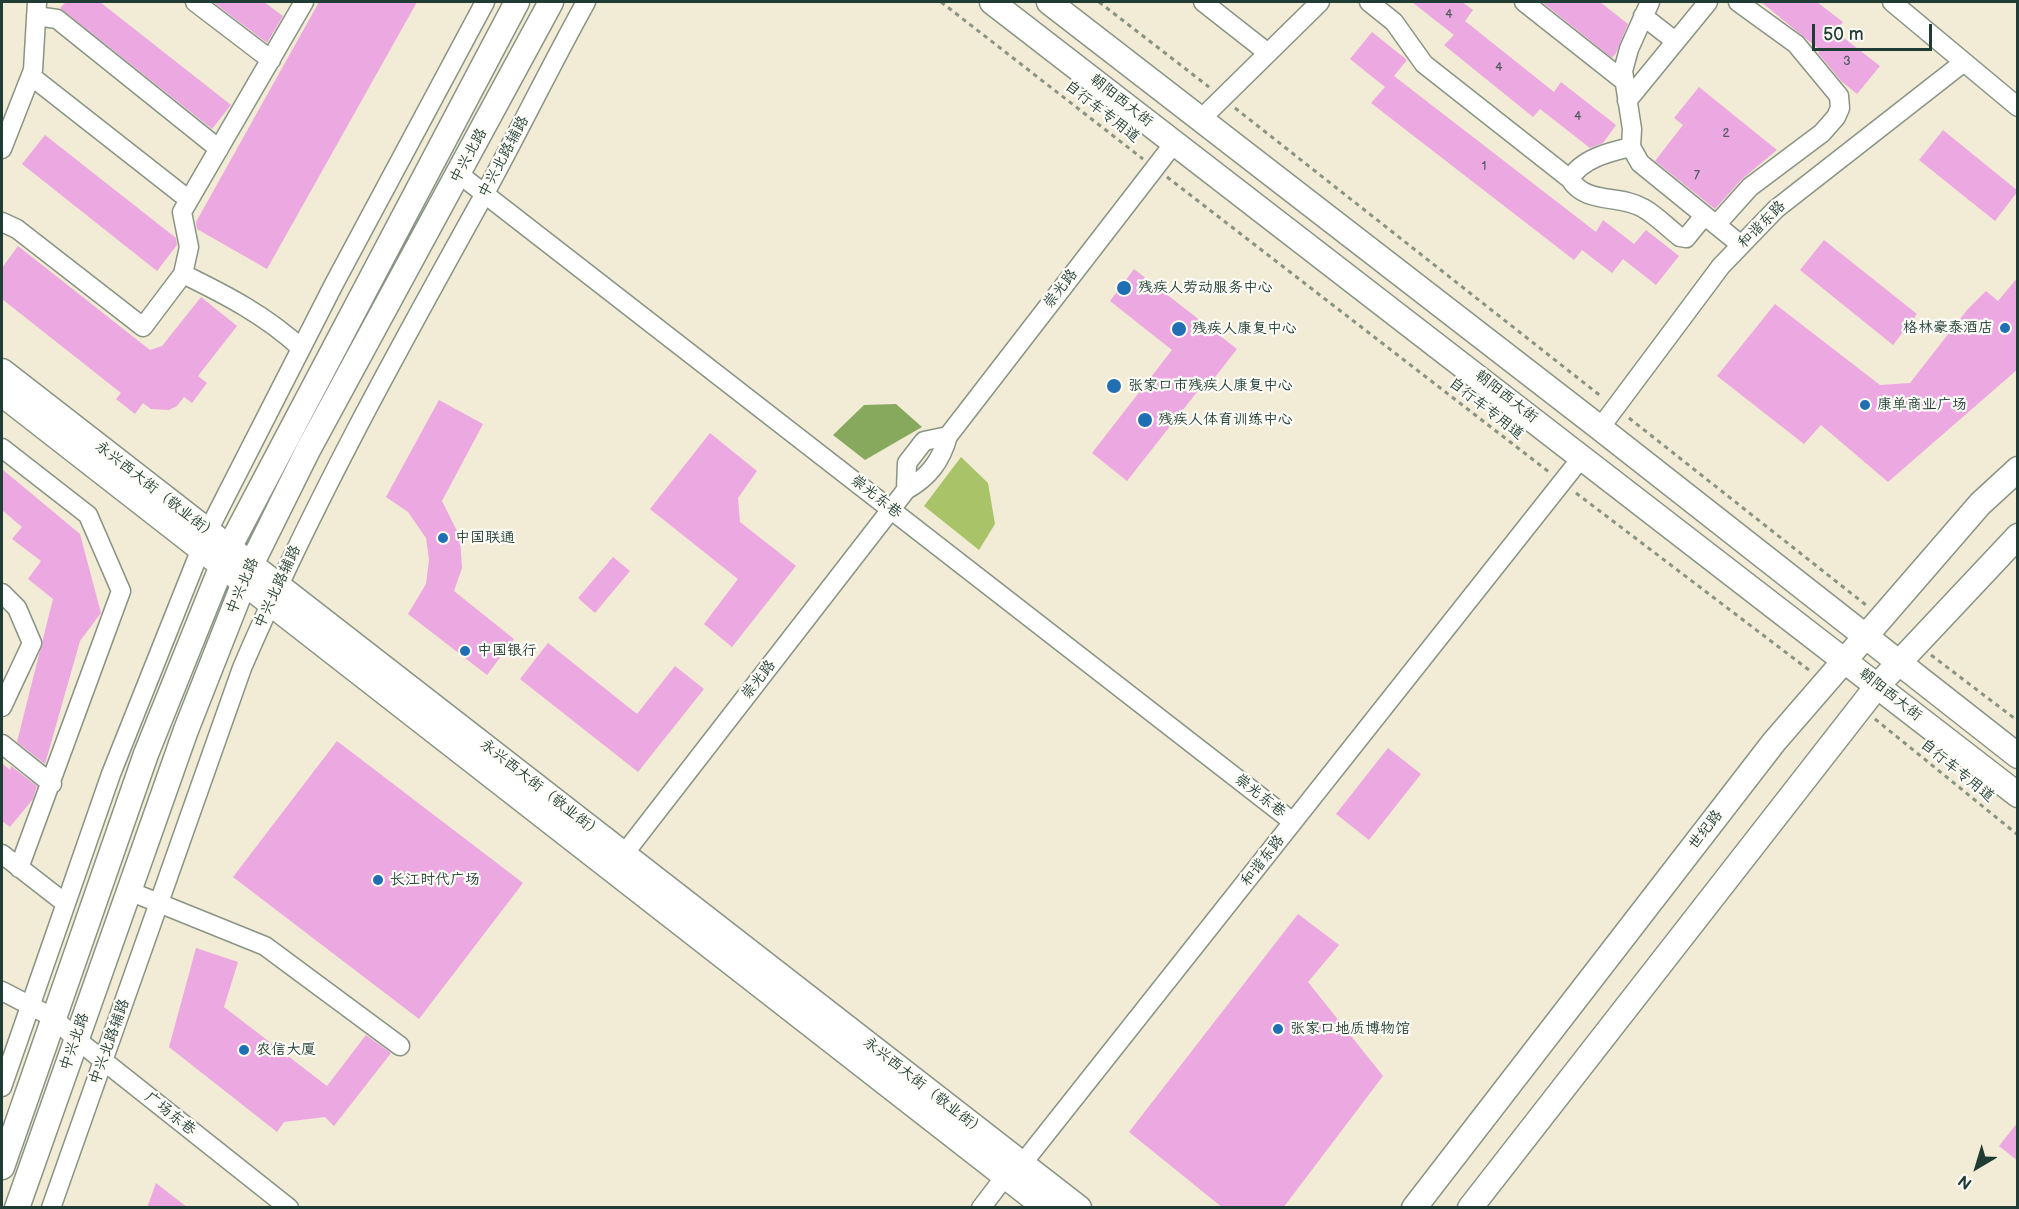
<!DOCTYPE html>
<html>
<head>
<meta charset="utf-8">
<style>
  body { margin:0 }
  #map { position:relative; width:2019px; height:1209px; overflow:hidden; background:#f2ebd5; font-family:"Balsamiq Sans",sans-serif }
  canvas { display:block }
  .frame { position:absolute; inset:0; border:3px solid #1f3d34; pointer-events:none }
  .north { position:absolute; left:1947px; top:1137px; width:60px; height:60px; -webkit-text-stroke:4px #fdfcf7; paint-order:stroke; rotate:218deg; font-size:16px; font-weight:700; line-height:24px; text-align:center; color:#1f3d34 }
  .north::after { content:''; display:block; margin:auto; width:21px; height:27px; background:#1f3d34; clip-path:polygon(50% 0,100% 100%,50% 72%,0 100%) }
  .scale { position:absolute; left:1812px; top:24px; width:120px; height:27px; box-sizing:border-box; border:3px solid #1f3d34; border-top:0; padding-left:8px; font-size:18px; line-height:21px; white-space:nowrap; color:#1f3d34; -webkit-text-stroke:4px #fdfcf7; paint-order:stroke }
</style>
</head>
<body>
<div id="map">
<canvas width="2019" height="1209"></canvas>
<div class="frame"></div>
<div class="north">N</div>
<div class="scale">50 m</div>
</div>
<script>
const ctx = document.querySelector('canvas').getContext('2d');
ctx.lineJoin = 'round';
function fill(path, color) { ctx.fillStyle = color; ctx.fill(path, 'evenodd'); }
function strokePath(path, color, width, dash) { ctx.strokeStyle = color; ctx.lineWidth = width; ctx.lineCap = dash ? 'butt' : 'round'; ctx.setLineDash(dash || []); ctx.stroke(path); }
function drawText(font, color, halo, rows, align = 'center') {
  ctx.font = font + ' "Balsamiq Sans","LXGW WenKai TC",sans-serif'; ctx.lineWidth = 4.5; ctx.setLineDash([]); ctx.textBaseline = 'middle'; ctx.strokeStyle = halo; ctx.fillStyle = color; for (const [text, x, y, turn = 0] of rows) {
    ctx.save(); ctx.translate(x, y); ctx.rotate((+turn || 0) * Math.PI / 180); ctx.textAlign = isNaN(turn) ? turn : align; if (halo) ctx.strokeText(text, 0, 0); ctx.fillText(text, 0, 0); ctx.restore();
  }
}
const green = new Path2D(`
  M961 457 988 483 995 524 979 550 924 506Z`);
const forest = new Path2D(`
  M896 404 922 427 865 460 833 435 864 405Z`);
const building = new Path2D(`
  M66 2H100L231 105 212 129 60 8Z
  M213 2H264L283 16 267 43Z
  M319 2H417L267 269 197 229 196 222Z
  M1412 2H1462L1473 10 1465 21 1554 92 1561 82 1616 125 1603 143 1590 148 1540 109 1533 117 1444 45 1454 35Z
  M1542 2H1600L1628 24 1616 53 1612 58Z
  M1761 2H1817L1843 22 1835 31 1880 66 1857 94 1841 81 1818 53 1820 50Z
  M1372 32 1407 60 1394 76 1596 232 1603 220 1634 244 1646 230 1679 256 1656 285 1623 259 1612 273 1582 250 1574 260 1371 103 1385 87 1350 59Z
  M1699 87 1777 150 1742 179 1715 209 1655 161 1683 125 1674 118Z
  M1943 130 2018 191 1995 221 1919 160Z
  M45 135 176 238 177 245 157 271 22 164Z
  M1824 240 1917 314 1893 345 1800 270Z
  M18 246 150 350 162 346 201 297 237 326 198 376 207 383 192 403 184 397 177 406 169 410 151 409 143 403 135 414 116 399 121 393 2 299V268Z
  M1134 269 1237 349 1212 381 1208 378 1127 481 1092 453 1172 350 1110 301Z
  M2018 277V369L1888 482 1821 425 1804 444 1717 376 1775 304 1880 385 1910 383 1967 310 1986 291 1998 301Z
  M439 400 483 424 442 501 460 537 462 568 454 591 514 639 487 675 408 614 426 584 429 560 426 538 408 512 386 497Z
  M710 433 757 471 738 498 740 522 796 566 732 647 704 624 738 579 650 509Z
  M2 469 80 534 101 613 80 641 45 764 17 742 53 599 28 579 41 561 12 539 22 527 2 510Z
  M613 557 630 571 595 613 578 598Z
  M548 643 637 714 675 666 704 689 638 772 520 679Z
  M337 741 523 883 419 1019 233 877Z
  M1388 748 1421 774 1369 840 1336 814Z
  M2 763 10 770 11 766 37 786 33 799 10 827 2 821Z
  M1298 914 1339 945 1308 982 1383 1076 1283 1208H1223L1129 1132Z
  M196 948 238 962 224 1007 327 1086 366 1035 391 1053 334 1126 325 1117 284 1122 277 1132 169 1047Z
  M2018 1122V1161L1999 1146Z
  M156 1183 188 1208H147Z`);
const path = new Path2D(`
  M941 2 1143 159
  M1099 2 1209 87
  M1235 108 1602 397
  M1167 177 1549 472
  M1629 418 1866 605
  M1576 493 1809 670
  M1931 655 2018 721
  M1875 719 2018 835`);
const minor = new Path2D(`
  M195 2 271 60
  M1203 2 1268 53
  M1369 2 1394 22 1424 64 1570 179
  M1524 2 1624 81
  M1650 2 1629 49 1623 71 1632 129 1631 147 1640 163 1741 245
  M1892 2 2018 107
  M36 16 57 19 219 149
  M1643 16 1675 41
  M31 76 189 200
  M1627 101 1708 2
  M1202 118 1320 2
  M1631 147C1609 152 1581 159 1570 179 1586 205 1619 194 1643 208 1656 215 1668 228 1680 237L1686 238 1704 216
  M2 149 33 70 37 2
  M459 174 1293 822
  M2 222 17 229 143 327 183 274 189 247 182 212 304 2
  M1716 225 1750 187 1822 133 1836 117 1840 108 1839 96 1796 44 1738 2
  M183 274C226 295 265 315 301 348
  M1600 428 1721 266 1776 209 1964 62
  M2 448 88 515 121 591 19 868
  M906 490 907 463 924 441 948 436
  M2 593 17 608 32 643 2 707
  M2 744 52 784
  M2 854 65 903
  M617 863 906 490C929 477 941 461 948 436L1175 142
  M129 891 265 946 400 1046
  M2 991 54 1018 76 1039 289 1208
  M2 1087 111 774 208 531 334 284 485 2
  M1015 1173 1582 457
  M51 1208 242 668C312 504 398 350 484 195 519 131 551 65 586 2
  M981 1208 1013 1166`);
const major = new Path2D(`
  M992 2 2018 795
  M1049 2 1600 428 2018 756
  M2 371 1079 1208
  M2 394 1046 1208
  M2 1167 146 754 229 548 517 2
  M17 1208 186 730 251 565 308 450 551 2
  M1414 1208 1774 742 1980 504 2018 469
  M1470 1208 1878 685 2018 536`);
const markers = [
  [1124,288,8,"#1f6fb2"],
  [2005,328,6,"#1f6fb2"],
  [1179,329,8,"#1f6fb2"],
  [1114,386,8,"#1f6fb2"],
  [1865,405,6,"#1f6fb2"],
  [1145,420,8,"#1f6fb2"],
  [443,538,6,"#1f6fb2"],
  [465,651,6,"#1f6fb2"],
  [378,880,6,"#1f6fb2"],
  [1278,1029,6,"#1f6fb2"],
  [244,1050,6,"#1f6fb2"]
];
const numberNames = [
  ["4",1449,15],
  ["3",1847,62],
  ["4",1499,68],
  ["4",1578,117],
  ["2",1726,134],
  ["1",1484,167],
  ["7",1697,176]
];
const streetNames = [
  ["朝阳西大街",1121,101,38],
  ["自行车专用道",1102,112,38],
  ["中兴北路",469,156,-61],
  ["中兴北路辅路",504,157,-62],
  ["和谐东路",1762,225,-45],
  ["崇光路",1061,289,-52],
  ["朝阳西大街",1506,397,38],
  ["自行车专用道",1486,409,38],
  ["永兴西大街（敬业街）",156,491,38],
  ["崇光东巷",876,497,38],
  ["中兴北路",243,586,-67],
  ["中兴北路辅路",278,587,-65],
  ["崇光路",759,680,-52],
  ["朝阳西大街",1890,695,38],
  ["自行车专用道",1957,771,39],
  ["永兴西大街（敬业街）",541,789,38],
  ["崇光东巷",1260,796,38],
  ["世纪路",1706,830,-52],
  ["和谐东路",1263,861,-52],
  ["中兴北路",75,1042,-71],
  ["中兴北路辅路",110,1042,-70],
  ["永兴西大街（敬业街）",924,1087,38],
  ["广场东巷",170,1114,38]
];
const poiNames = [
  ["残疾人劳动服务中心",1138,288],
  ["格林豪泰酒店",1993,328,"right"],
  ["残疾人康复中心",1192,329],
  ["张家口市残疾人康复中心",1128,386],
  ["康单商业广场",1877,405],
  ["残疾人体育训练中心",1158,420],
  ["中国联通",455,538],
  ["中国银行",477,651],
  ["长江时代广场",390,880],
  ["张家口地质博物馆",1290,1029],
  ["农信大厦",256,1050]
];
fill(green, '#a9c369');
fill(forest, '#86a95d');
fill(building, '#eca8e1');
strokePath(minor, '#889484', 21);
strokePath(major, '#889484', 27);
strokePath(path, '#889484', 3, [4.5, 4.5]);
strokePath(minor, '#fff', 18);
strokePath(major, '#fff', 24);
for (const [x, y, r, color] of markers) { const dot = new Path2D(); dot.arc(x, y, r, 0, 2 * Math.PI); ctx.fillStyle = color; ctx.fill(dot); strokePath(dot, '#fdfcf7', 2); }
drawText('12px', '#52585f', null, numberNames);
drawText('15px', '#1f3d34', '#fdfcf7', streetNames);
drawText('15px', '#1f3d34', '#fdfcf7', poiNames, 'left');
</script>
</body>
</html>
